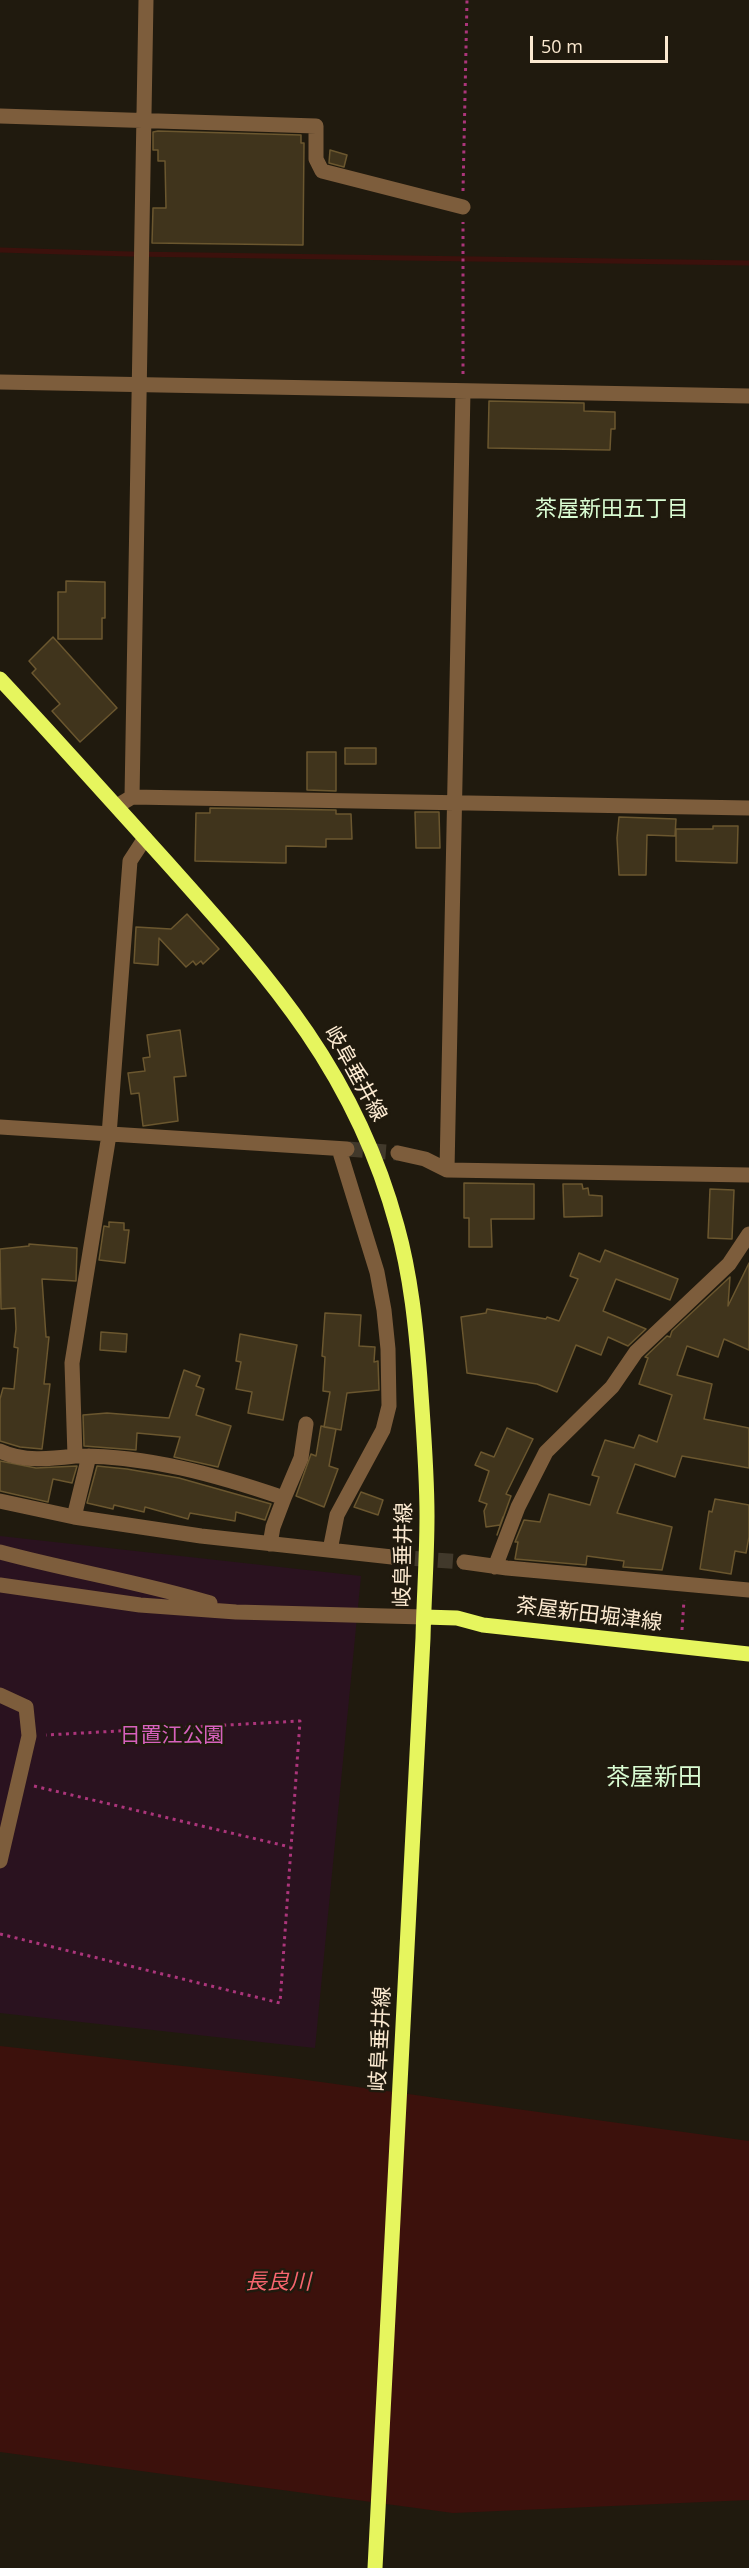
<!DOCTYPE html>
<html>
<head>
<meta charset="utf-8">
<style>
  body { margin:0 }
  #map { position:relative; width:749px; height:2568px; overflow:hidden; background:#201a0e; font-family:"Open Sans",sans-serif }
  canvas { display:block }
  .scale { position:absolute; left:530px; top:36px; width:138px; height:27px; box-sizing:border-box; border:3px solid #fcead1; border-top:0; padding-left:8px; font-size:18px; line-height:21px; white-space:nowrap; color:#fcead1; -webkit-text-stroke:4px #201a0e; paint-order:stroke }
</style>
</head>
<body>
<div id="map">
<canvas width="749" height="2568"></canvas>
<div class="scale">50 m</div>
</div>
<script>
const ctx = document.querySelector('canvas').getContext('2d');
ctx.lineJoin = 'round';
function fill(path, color) { ctx.fillStyle = color; ctx.fill(path, 'evenodd'); }
function strokePath(path, color, width, dash) { ctx.strokeStyle = color; ctx.lineWidth = width; ctx.lineCap = dash ? 'butt' : 'round'; ctx.setLineDash(dash || []); ctx.stroke(path); }
function drawText(font, color, halo, rows, align = 'center') {
  ctx.font = font + ' "Open Sans","Noto Sans JP",sans-serif'; ctx.lineWidth = 5; ctx.setLineDash([]); ctx.textBaseline = 'middle'; ctx.strokeStyle = halo; ctx.fillStyle = color; for (const [text, x, y, turn = 0] of rows) {
    ctx.save(); ctx.translate(x, y); ctx.rotate((+turn || 0) * Math.PI / 180); ctx.textAlign = isNaN(turn) ? turn : align; if (halo) ctx.strokeText(text, 0, 0); ctx.fillText(text, 0, 0); ctx.restore();
  }
}
const green = new Path2D(`
  M0 1536 361 1576 315 2048 0 2013Z`);
const water = new Path2D(`
  M0 2046 292 2078 749 2141V2500L453 2513 0 2452Z`);
const stream = new Path2D(`
  M0 250 130 254 749 263`);
const building = new Path2D(`
  M158 131 301 135V143H304L303 245 152 243 153 208H166L165 161H158V150H153V132Z
  M330 150 347 155 344 167 329 163Z
  M489 401 584 403V411L615 412V429H611L610 450 488 448Z
  M66 581 105 582V618H102V639H58V592H66Z
  M53 637 117 708 80 742 52 711 60 704 32 673 36 669 29 661Z
  M345 748H376V764H345Z
  M307 752H336V791L307 790Z
  M210 808 336 810V814H351L352 839H326V847L286 846V863L195 861 196 813H210Z
  M415 812H439L440 848H416Z
  M619 817 676 819 675 836 647 835 646 875H619L617 838Z
  M713 826H738L737 863 676 861V829H713Z
  M187 914 219 949 203 964 201 961 196 965 193 961 186 967 159 938 158 965 134 963 136 927 171 929Z
  M180 1030 186 1076 174 1077 178 1121 143 1126 139 1093 131 1094 128 1073 145 1071 143 1058 150 1057 147 1035Z
  M464 1183 534 1184V1219H491L492 1247H469V1218H464Z
  M563 1184H582L583 1189 588 1188 589 1195 602 1196V1216L564 1217Z
  M710 1189 734 1190 732 1239 708 1238Z
  M109 1222 124 1223V1230H129L125 1263 99 1260 104 1226 109 1227Z
  M29 1244 77 1248 76 1281 42 1279 46 1337H49L44 1384H50L42 1449 20 1447 0 1441V1399L3 1388 14 1389 18 1348 14 1347 16 1329 15 1308 1 1309 0 1249 29 1246Z
  M605 1250 678 1279 670 1300 616 1279 603 1311 646 1329 628 1346 608 1337 601 1355 576 1345 557 1392 537 1384 467 1373 461 1317 486 1313 487 1309 546 1319 547 1317 559 1321 578 1279 570 1276 579 1253 600 1262Z
  M749 1263V1350L724 1339 718 1357 687 1346 677 1375 712 1384 704 1419 749 1428V1468L682 1456 675 1477 635 1464 617 1513 672 1527 662 1570 623 1567 624 1561 587 1556 586 1565 515 1559 518 1542H515L524 1520 540 1522 549 1494 590 1505 599 1477 592 1475 605 1440 634 1448 639 1435 657 1442 672 1395 639 1384 648 1358 645 1357 667 1336 670 1337 672 1331 730 1277 728 1306Z
  M325 1313 361 1315 359 1346 375 1347 374 1362 378 1361 379 1390 347 1393 341 1430 324 1427 330 1392 323 1391 325 1357 322 1356Z
  M101 1332 127 1334 126 1352 100 1350Z
  M240 1334 297 1345 283 1420 248 1413 252 1392 236 1389 241 1362 236 1361Z
  M184 1370 200 1376 196 1386 204 1389 196 1415 231 1426 218 1467 174 1457 180 1437 137 1433 136 1450 84 1446 83 1415 107 1413 169 1418Z
  M321 1426 336 1429 329 1466 338 1469 324 1507 296 1496 311 1454 316 1456Z
  M507 1428 533 1439 506 1494 511 1496 497 1535 503 1517 500 1525 486 1527 484 1511 487 1504 479 1501 489 1471 475 1465 481 1452 494 1457Z
  M0 1461 36 1468 77 1466 72 1483 53 1479 48 1502 0 1491Z
  M97 1466 127 1469 179 1478 271 1504 265 1520 236 1512 235 1521 190 1513 188 1519 145 1507 144 1512 114 1505 113 1509 87 1503Z
  M361 1492 383 1500 378 1515 354 1507Z
  M715 1499 749 1505V1537L746 1553 735 1551 731 1574 700 1569 709 1511 712 1512Z`);
const minorTunnel = new Path2D(`
  M348 1149 398 1153
  M392 1557 464 1562`);
const path = new Path2D(`
  M463 191 467 0
  M463 374V222
  M682 1630 684 1600
  M34 1786 290 1847
  M0 1934 280 2003 300 1721 46 1735`);
const minor = new Path2D(`
  M0 116 316 126V159L322 171 463 207
  M0 382 749 396
  M132 797 749 808
  M117 806 132 797 146 0
  M0 1127 347 1149
  M398 1153 425 1159 447 1170 749 1175
  M447 1170 463 391
  M0 1451C23 1462 50 1459 75 1456L72 1363 109 1135 130 861 145 838
  M75 1456C146 1455 217 1475 284 1498L273 1527 270 1544
  M284 1498 301 1458 306 1424
  M0 1501 74 1517 201 1536 392 1557
  M74 1517 89 1456
  M330 1550 337 1515 383 1430 389 1406 388 1349 384 1310 377 1272 339 1149
  M0 1552C70 1571 141 1582 210 1603
  M464 1562 507 1568 749 1590
  M495 1567 518 1507 546 1452 612 1387 636 1352 729 1264 749 1234
  M0 1585 140 1605 236 1612 424 1617
  M0 1695 26 1707 29 1736 0 1861`);
const major = new Path2D(`
  M0 679C58 741 114 804 171 867 273 981 356 1074 397 1226 411 1276 416 1328 420 1379 423 1425 427 1470 427 1516 427 1557 424 1597 423 1638L375 2568
  M424 1617 457 1618 483 1625 749 1654`);
const streetNames = [
  ["岐阜垂井線",355,1074,61],
  ["岐阜垂井線",404,1555,-89],
  ["茶屋新田堀津線",589,1615,7],
  ["岐阜垂井線",381,2039,-87]
];
const parkNames = [
  ["日置江公園",172,1736]
];
const neighbourhoodNames = [
  ["茶屋新田五丁目",612,510]
];
const waterNames = [
  ["長良川",278,2283]
];
const quarterNames = [
  ["茶屋新田",654,1778]
];
fill(green, '#2a121f');
fill(water, '#3c110c');
strokePath(stream, '#3c110c', 5);
fill(building, '#40341c');
strokePath(building, '#6b572f', 1.5);
strokePath(minorTunnel, '#41392b', 15, [15, 8]);
strokePath(path, '#ac357b', 3, [3, 4.5]);
strokePath(minor, '#7d5d3c', 15);
strokePath(major, '#e6f55e', 15);
drawText('21px', '#fcead1', '#201a0e', streetNames);
drawText('21px', '#d761bd', '#201a0e', parkNames);
drawText('22px', '#d9fcd2', '#201a0e', neighbourhoodNames);
drawText('italic 22px', '#f6656e', '#201a0e', waterNames);
drawText('24px', '#d9fcd2', '#201a0e', quarterNames);
</script>
</body>
</html>
